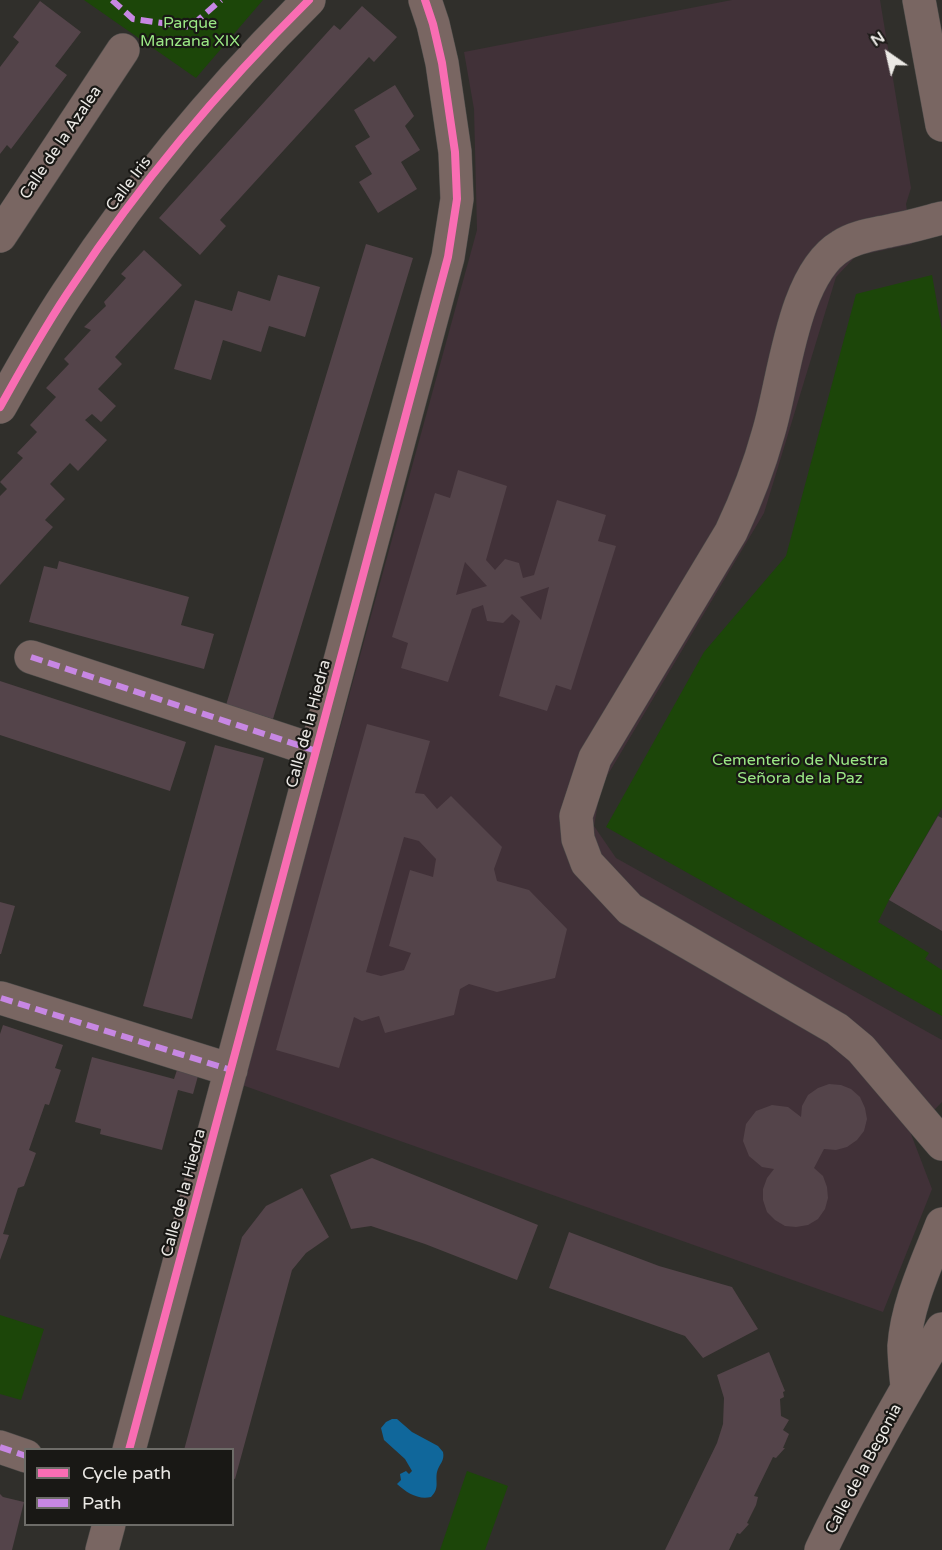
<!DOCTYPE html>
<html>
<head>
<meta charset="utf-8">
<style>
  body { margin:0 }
  #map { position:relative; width:942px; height:1550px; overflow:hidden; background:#302f2b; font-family:"Varela Round",sans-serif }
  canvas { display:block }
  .legend { position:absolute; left:24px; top:1448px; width:210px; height:78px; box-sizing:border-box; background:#191815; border:2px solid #6d6c68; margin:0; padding:8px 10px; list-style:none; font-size:18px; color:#ebe9e5 }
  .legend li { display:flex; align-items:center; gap:12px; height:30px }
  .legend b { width:30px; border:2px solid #6d6c68 }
  .north { position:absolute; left:858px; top:24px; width:60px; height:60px; -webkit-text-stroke:4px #191815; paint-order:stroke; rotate:326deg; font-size:16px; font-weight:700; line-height:24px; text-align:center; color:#ebe9e5 }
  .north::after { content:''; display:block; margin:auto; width:21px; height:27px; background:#ebe9e5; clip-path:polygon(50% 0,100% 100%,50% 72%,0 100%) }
</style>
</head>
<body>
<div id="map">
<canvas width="942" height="1550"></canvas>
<ul class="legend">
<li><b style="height:8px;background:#f96db3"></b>Cycle path</li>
<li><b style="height:8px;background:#c787e3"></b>Path</li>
</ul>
<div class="north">N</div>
</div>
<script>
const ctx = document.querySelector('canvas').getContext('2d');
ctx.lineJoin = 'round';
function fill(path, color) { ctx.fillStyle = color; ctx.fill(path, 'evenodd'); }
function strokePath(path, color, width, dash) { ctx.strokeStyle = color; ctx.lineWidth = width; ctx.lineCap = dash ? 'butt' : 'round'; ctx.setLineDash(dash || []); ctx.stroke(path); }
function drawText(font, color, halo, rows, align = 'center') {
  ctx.font = font + ' "Varela Round",sans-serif'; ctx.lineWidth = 4.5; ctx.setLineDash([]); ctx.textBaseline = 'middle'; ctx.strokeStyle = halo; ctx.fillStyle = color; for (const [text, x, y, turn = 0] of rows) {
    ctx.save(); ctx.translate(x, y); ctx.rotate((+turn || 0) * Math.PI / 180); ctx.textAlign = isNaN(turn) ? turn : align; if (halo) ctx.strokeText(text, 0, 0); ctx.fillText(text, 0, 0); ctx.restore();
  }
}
const education = new Path2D(`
  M732 0H880L911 188 906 204 912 244 856 256 836 277 764 513 601 786 594 826 616 858 942 1040V1102L911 1134 932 1189 883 1312 242 1085 477 230 474 109 464 52Z`);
const green = new Path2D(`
  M84 0H263L196 78Z
  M932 275 942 331V808L889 900 878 922 929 953 925 959 942 970V1016L606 827 704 652 786 556 856 294Z
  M0 1315 44 1329 21 1400 0 1394Z
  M467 1471 508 1486 485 1550H440Z`);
const water = new Path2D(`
  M392 1419H397L412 1432 438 1446 443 1452C445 1461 439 1464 437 1472 435 1482 440 1488 431 1497 418 1500 407 1493 397 1484L401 1480 400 1474 406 1471 409 1474 412 1471 405 1459 384 1440 381 1428 386 1422Z`);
const building = new Path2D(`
  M40 1 81 32 55 66 67 75 11 149 7 145 0 154V67L19 42 13 37Z
  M362 6 397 37 374 62 369 57 220 220 226 226 200 255 159 218 334 25 340 30Z
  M395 85 414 116 405 126 420 150 401 162 417 189 378 213 359 182 372 174 355 146 370 137 354 110Z
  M366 244 413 258 273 719 226 705Z
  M144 250 182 285 115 357 122 364 98 389 116 406 101 422 92 414 85 420 107 440 78 471 70 463 50 484 65 499 45 520 53 527 0 585V496L7 489 0 482 23 458 17 453 37 432 30 425 56 397 46 388 69 364 64 359 91 330 84 327 106 306 104 302 126 278 121 274Z
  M278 275 320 287 305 337 269 326 261 352 223 340 211 380 174 369 195 300 232 311 238 291 270 301Z
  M458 470 507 486 486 560 495 570 505 559 519 563 523 578 534 575 557 500 606 515 598 541 616 546 571 690 556 685 547 711 499 696 520 621 512 614 503 623 487 621 483 605 472 609 448 682 401 668 408 643 392 637 435 493 450 498ZM465 562 487 586 456 595ZM549 587 541 620 520 597Z
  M59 561 189 597 181 625 214 634 204 669 29 622 44 566 57 569Z
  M0 681 186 742 170 791 0 735Z
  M367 724 430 741 415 793 424 794 437 809 451 796 502 847 494 869 497 881 529 890 567 929 555 978 497 992 469 984 460 989 454 1015 385 1033 379 1016 362 1021 354 1017 339 1068 276 1050ZM404 837 419 841 436 859 433 877 410 870 389 946 411 953 404 970 381 976 366 972Z
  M215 745 264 758 192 1019 143 1006Z
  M938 816 942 818V931L889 900Z
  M0 902 15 906 1 954H0Z
  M3 1025 63 1045 55 1068 61 1070 49 1105 45 1104 29 1150 36 1153 24 1186 18 1188 3 1234 9 1235 0 1260V1034Z
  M92 1057 174 1079 177 1070 198 1076 193 1094 178 1090 162 1150 100 1134 101 1129 75 1122Z
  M829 1084 841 1085 851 1089 860 1097 865 1108 867 1119 864 1131 857 1140 847 1147 836 1150 824 1149 814 1168 823 1176 827 1187 828 1198 825 1209 818 1219 808 1225 796 1227 785 1226 775 1220 767 1212 763 1200V1189L767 1178 774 1169 762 1167 749 1156 743 1141 746 1124 756 1111 772 1105 788 1107 801 1117 802 1106 808 1095 818 1088Z
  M372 1158 538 1225 517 1280 425 1244 371 1226 351 1229 330 1175Z
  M302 1188 329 1237 306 1253 292 1270 235 1479 232 1478V1450H184L242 1237 266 1206Z
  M569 1232 659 1266 732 1287 758 1329 703 1358 685 1336 549 1288Z
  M769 1352 785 1391 783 1392 784 1397 780 1399 781 1416 789 1420 783 1430 789 1434 783 1448H785L776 1458 773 1457 754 1496 758 1497 756 1505 747 1523 749 1524 740 1534 737 1533 729 1550H665L717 1443 723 1424 724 1398 717 1375Z
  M0 1494 3 1497 24 1502 12 1550H0Z`);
const minor = new Path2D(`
  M919 0 942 125
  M942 218C926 222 910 227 893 230 876 234 856 236 841 246 792 275 784 383 768 434 759 467 746 500 731 532L595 758 576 816 578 839 587 863 630 909 837 1029 861 1049 942 1144
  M0 236 123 50
  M0 407C23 366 46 324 73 285 141 182 221 87 309 0
  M31 657 316 751
  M1 998 231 1070
  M907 1388C906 1374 904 1359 904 1346 907 1304 927 1263 942 1224
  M0 1447 26 1456
  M129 1450 448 257 457 199 455 152 442 63 433 24 425 0
  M102 1550 109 1524
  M821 1550C857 1474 899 1401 942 1329`);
const quiet = new Path2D(`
  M112 0 133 19 190 27 221 0
  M31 657 316 751
  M1 998 231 1070
  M0 1447 26 1456`);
const cycleway = new Path2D(`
  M0 407C23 366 46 324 73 285 141 182 221 87 309 0
  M129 1450 448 257 457 199 455 152 442 63 433 24 425 0`);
const parkNames = [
  ["Parque",190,24],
  ["Manzana XIX",190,42],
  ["Cementerio de Nuestra",800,761],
  ["Señora de la Paz",800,779]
];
const streetNames = [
  ["Calle de la Azalea",61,143,-56],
  ["Calle Iris",129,184,-53],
  ["Calle de la Hiedra",309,724,-75],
  ["Calle de la Hiedra",184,1193,-75],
  ["Calle de la Begonia",864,1469,-62]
];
fill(education, '#413138');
fill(green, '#1c4609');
fill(water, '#10679b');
fill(building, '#54444a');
strokePath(minor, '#4d4c4a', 34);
strokePath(minor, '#796662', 33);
strokePath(quiet, '#c787e3', 6, [12, 6]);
strokePath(cycleway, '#f96db3', 8);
drawText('16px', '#9be885', '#191815', parkNames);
drawText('16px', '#ebe9e5', '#191815', streetNames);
</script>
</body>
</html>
